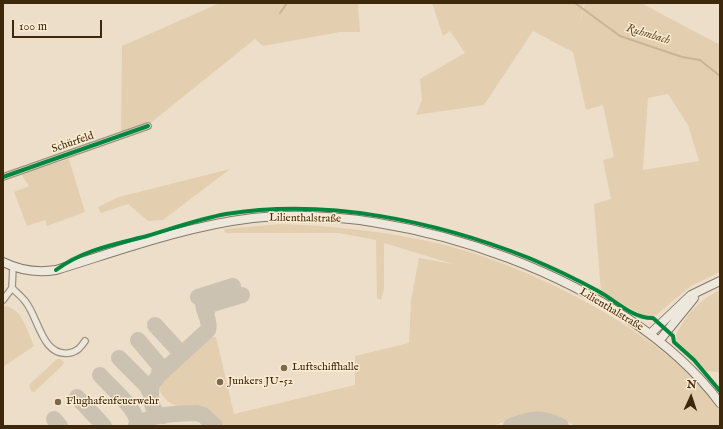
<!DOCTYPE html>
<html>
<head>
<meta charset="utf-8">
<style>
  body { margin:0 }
  #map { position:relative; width:723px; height:429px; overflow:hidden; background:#ecdec8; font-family:"IM FELL English",serif }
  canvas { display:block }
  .frame { position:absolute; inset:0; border:4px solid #3e280c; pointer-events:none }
  .north { position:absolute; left:671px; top:377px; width:40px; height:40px; -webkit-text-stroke:3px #fcecd2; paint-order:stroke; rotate:3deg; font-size:11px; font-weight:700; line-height:16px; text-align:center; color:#3e280c }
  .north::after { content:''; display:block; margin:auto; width:14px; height:18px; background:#3e280c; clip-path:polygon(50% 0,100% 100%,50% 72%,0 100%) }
  .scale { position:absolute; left:12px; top:20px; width:90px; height:18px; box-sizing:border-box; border:2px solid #3e280c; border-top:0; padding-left:5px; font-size:12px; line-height:14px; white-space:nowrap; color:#3e280c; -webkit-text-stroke:3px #fcecd2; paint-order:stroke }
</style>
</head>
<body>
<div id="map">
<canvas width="723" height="429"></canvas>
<div class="frame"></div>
<div class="north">N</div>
<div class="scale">100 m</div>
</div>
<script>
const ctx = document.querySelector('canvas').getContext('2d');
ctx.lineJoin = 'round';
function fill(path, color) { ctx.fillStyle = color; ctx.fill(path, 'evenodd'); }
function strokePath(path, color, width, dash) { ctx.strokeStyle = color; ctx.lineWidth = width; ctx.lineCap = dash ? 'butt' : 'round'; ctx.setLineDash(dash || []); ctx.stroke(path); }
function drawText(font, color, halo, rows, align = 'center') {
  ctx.font = font + ' "IM FELL English",serif'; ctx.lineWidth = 3; ctx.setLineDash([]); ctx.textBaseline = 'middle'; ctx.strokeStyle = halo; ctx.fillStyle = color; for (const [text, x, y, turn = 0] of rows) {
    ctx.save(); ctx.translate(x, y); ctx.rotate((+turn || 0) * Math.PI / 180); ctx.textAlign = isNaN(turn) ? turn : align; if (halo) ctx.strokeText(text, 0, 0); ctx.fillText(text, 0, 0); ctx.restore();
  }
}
const green = new Path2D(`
  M220 3H358L360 32H340L263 46 255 39 148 125 121 134 122 46Z
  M432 3H584L579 27 585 3H641L720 45V272L691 286 656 315 646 317 601 292 594 204 611 199 603 160 614 157 603 105 586 110 573 52 533 31 484 105 416 115 422 100 420 79 465 53 450 31 443 36ZM668 94 688 125 699 161 643 170 648 98Z
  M69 159 85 212 47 226 45 220 27 226 14 192 29 186 21 174Z
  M230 169 163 220 148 221 128 204 101 213 98 207 119 197Z
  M282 224C334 226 382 231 432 242 516 260 639 320 697 383 704 391 715 401 720 411 721 415 720 422 720 426H576L549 413 532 411 493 426H226L202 407C182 405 174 412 160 392L161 382 211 337H216L234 414 355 385V356L409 343 411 301 419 258 453 264 384 243V288L381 300 377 298 376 240 339 233H225L224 229Z
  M720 290V375L718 372 707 371 677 341 676 335C686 314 700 299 720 290Z
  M5 306C23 309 27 331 34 346L3 367V308Z
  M57 359H60L64 362 63 365 34 392 31 391 29 385Z`);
const stream = new Path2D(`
  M575 3 620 36 682 57 700 60 720 76
  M280 13 287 3`);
const taxiway = new Path2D(`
  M198 297 233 286
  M206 315 209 305 242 295
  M155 325 178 350 179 354 177 358
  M138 340 160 366 159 375
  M119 358 147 386 151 395
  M100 375C109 386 142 412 136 426
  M77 397 104 426
  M163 416C150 413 150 396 152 385L159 375 208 330C212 318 195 303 208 294
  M54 419 60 426
  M137 426C151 413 177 414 196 413L203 415 215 426
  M511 426C533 418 539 416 561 426`);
const street = new Path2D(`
  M3 177 148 126
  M12 288C16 292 21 296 25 301 39 318 42 357 69 353 77 352 81 347 85 341
  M3 300 12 288 13 267`);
const secondary = new Path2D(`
  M3 262C21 271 37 273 56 270 121 250 186 226 253 218 404 202 628 279 720 403
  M650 334 691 295 720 281
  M659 341 694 298`);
const cycleway = new Path2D(`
  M3 177 148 126
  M56 270C82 250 116 244 147 236 174 228 199 219 226 214 328 198 435 221 529 258 553 268 576 279 598 291 615 300 633 319 653 318L673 336 674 342 694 360 720 391`);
const markers = [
  [284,368,4,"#7b684e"],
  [220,382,4,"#7b684e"],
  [58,402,4,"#7b684e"]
];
const streetNames = [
  ["Schürfeld",73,143,-19],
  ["Lilienthalstraße",305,219,1],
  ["Lilienthalstraße",611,310,31]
];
const poiNames = [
  ["Luftschiffhalle",292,368],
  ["Junkers JU-52",228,382],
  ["Flughafenfeuerwehr",66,402]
];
const waterNames = [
  ["Ruhmbach",648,35,17]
];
fill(green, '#e3cfb0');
strokePath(stream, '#cab494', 2);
strokePath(taxiway, '#ccc2b1', 16);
strokePath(street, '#9c9282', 8);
strokePath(secondary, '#847969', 10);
strokePath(street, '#eee7dc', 5.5);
strokePath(secondary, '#eee7dc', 8);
strokePath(cycleway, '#00873e', 4);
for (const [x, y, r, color] of markers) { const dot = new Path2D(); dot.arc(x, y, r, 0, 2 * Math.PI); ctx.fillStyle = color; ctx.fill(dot); strokePath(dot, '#fcecd2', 1.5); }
drawText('11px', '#3e280c', '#fcecd2', streetNames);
drawText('11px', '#3e280c', '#fcecd2', poiNames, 'left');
drawText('italic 12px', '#644d2e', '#fcecd2', waterNames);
</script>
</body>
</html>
